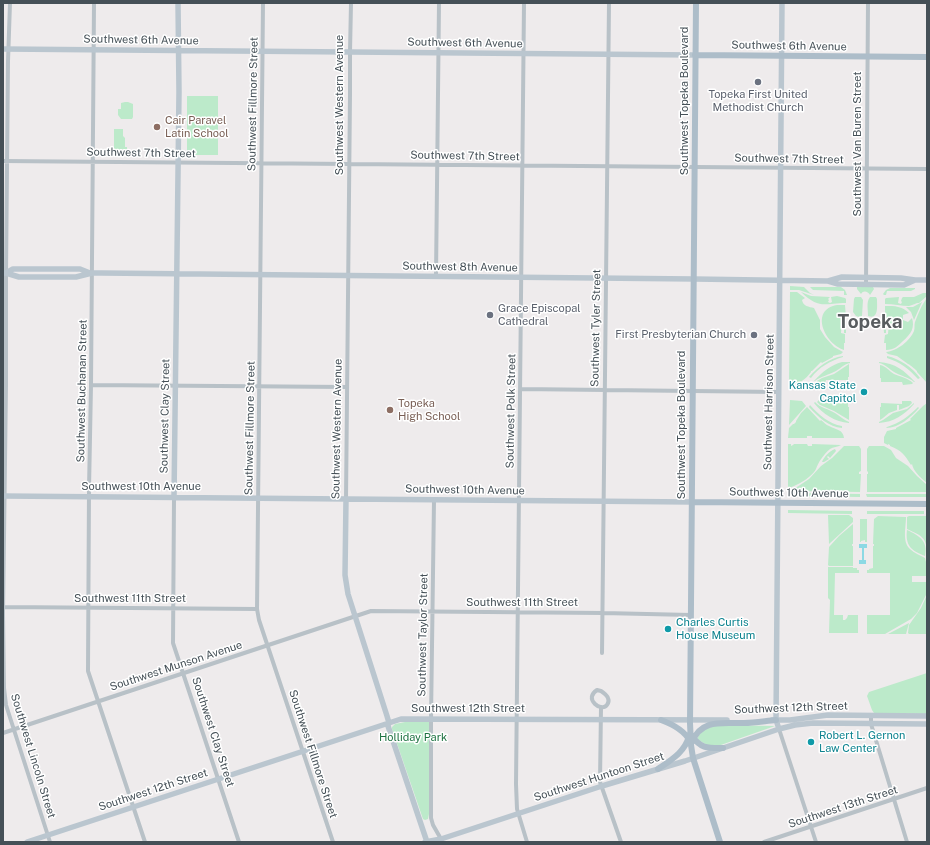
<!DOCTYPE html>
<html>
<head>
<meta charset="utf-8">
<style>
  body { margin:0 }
  #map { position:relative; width:930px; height:845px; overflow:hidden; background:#eeebec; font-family:"Public Sans",sans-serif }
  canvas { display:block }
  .frame { position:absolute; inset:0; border:4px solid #455057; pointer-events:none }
</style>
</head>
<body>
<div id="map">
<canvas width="930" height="845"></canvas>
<div class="frame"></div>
</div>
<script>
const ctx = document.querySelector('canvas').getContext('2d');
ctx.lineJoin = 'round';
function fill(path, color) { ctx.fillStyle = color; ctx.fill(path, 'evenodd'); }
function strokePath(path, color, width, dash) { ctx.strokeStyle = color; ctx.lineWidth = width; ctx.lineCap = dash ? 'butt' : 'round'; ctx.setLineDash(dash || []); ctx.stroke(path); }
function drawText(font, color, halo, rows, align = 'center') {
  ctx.font = font + ' "Public Sans",sans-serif'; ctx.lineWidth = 3; ctx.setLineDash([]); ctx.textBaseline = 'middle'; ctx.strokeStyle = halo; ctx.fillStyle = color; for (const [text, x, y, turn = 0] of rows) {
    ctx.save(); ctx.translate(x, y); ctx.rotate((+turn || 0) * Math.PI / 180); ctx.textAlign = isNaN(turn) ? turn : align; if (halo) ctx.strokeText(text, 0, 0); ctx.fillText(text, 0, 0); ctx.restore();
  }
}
const green = new Path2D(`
  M187 96H218V155H187Z
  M125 102H128L133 104V117L132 119H121L118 115V109H121V103Z
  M114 129H123V136L125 138V147H127V154H114Z
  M790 286 804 287 810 293 814 295 799 290H790Z
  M810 287H841L845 290 847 295H844V291L813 290Z
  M857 287H873L874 289 870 295C868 291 863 290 861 294L857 289Z
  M890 288H915V289L911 291H887L886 295H884L883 294 886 290Z
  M790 292H797L805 298 802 300C803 306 809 307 814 308L820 320V329L825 337 834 347 843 352 841 354 833 356V357L822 363 821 362 812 371H811V372C805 380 800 384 789 384Z
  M801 292 811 296 830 297 828 299 829 300 828 302 830 303 832 302 831 297 837 296 845 298 846 299V303C824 303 820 310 801 292Z
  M923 293H927V296L919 303C915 303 914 305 909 306 902 306 893 304 885 304V299L886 298 899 297 898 303 901 304 902 302 901 301 902 298 903 297H914Z
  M855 297H861L863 300 862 316 859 317 856 316 853 312 854 299Z
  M870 297H876L877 299C877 306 879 320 868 316 868 309 866 302 870 297Z
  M927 298V383L917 372V371C915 369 909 364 908 364L897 356 888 354 886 352C897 351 910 341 914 331 915 328 914 325 915 322 918 314 922 304 927 298Z
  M922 302 914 320 911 312 906 307H913Z
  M837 305H845C846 315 846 323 846 333H844V321H842L841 333 845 334V343H844V350C825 344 809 310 837 305Z
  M885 306C895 306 902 306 909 313L903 315V320L908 322 912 318C915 328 911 334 903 341 898 346 894 350 886 350V343H884L885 335 888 334 889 322 886 321V333H884L883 320 885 317Z
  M843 356V357C830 361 819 367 811 378L809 377C818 367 829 358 843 356Z
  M887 356C900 359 912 367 920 378L918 379C909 369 900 362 887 358Z
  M842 362H850V363C844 364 841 368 836 371 829 375 821 376 815 381H814C822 372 831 365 842 362Z
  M879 362C895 363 905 371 915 382H914C909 377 900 376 894 372 889 369 885 364 879 363Z
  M849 364V377H848V380H826L825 383H817V381L822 378 834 374Z
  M880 365C886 366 889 371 894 374 901 377 908 378 913 383L912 384 903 385 902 382H881V378H880Z
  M790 400 802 401 806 406 789 425Z
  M819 400H825V403H848V407H849V420L834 411 820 405 817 402Z
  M902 401H911L912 403 909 406 899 410V405H897V410L889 413 883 418 880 420V407H881V403L902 404Z
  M815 402C820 408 829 409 835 413 840 416 844 420 849 422V423C835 422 823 414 814 403Z
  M914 403V404C904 415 894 422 879 423V422L883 420 893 413 907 409Z
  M927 403V483C921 478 913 471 912 464L911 465C904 454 902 451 890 446V445L888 444V445L884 443V437L887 431 896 429V428L911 420 910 419 923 406Z
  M810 405C819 415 829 424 842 426V428C829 427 818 417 809 407Z
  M807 407 820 421 821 420C824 422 826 425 829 426 836 430 843 429 844 438H812V436H807V438H788L789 428 793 424H794L796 422V421L801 413Z
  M918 407 919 408C911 417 899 428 886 428L887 427C900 423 909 416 918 407Z
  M788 444H791V446L793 445 794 444H807L808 446H812V444L841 445C838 447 833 447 830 449 823 455 818 463 816 469 812 477 797 486 788 488Z
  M844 446H859L861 449V471L859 472V474H861L860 492 791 491 809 479 821 466 832 458Z
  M869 446H884L891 450 896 458 908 466 917 476 927 485V492H867V474H868V472L867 471V449Z
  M835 449 836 451 830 458 828 456 827 457 829 459 824 462H822C824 457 829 451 835 449Z
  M796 493 860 494V497L796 496Z
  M866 494H927V497H867Z
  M788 510 852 511V514L788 513Z
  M867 511H924V514H867Z
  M828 515H849L853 518V522L829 544Z
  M878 516 906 517C906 527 902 542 910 549 914 553 920 555 925 558L927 566V576H912V582H927V593L917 613 911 619 885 634H867V615H890V573H867V570H869V569L873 568V546H874V544H873L874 519Z
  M909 516H927V555C927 537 922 536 907 529V517Z
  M860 519H867V542H865V540L861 541V542H860Z
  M853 524V544H852V546H853V566H829L828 565 829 547 839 536Z
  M907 530C920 536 928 541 925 556 912 551 905 546 907 530Z
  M828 567H853V568H857V570H859V573H835L834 615H843V620H845L847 618 848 615H858V633H829L830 600 828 598Z
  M927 595V634H909L908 633 909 625 921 608Z
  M909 623 906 634H888Z
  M927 673V714L878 713H874L872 710 867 696 869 692Z
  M405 722H429V814L428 819 425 820 423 819 392 729V727L395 724Z
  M717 725 775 726 718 746 707 745 697 739 702 730Z`);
const water = new Path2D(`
  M859 544H867V548H864V560H866V564H859V560H862V548H859Z`);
const street = new Path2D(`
  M10 3 8 61 6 273V385L3 614 4 688 6 705 50 842
  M94 3 91 385 89 489 88 671 145 842
  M263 3 257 609 259 620 333 842
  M524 3 516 784 517 809 527 842
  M3 161 927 169
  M436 276 439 3
  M866 284 868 3
  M91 385 347 387
  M520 389 779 392
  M174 498 173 643 239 842
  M346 499 350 94V52L351 3
  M434 500 431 719V818L433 825 441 839
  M3 607 257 609
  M602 653 609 3
  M597 690 601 691C604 693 607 695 608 698 610 703 606 708 601 707 598 707 597 706 595 704 590 699 591 694 597 690Z
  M601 707 600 782 621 842
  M871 716V724L907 842
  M779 729 816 842
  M3 733 371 611 603 613 691 615
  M764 842 927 788`);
const secondary = new Path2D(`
  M3 49 695 55
  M3 273H6L19 277H76L92 273H101L694 279 828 281 838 284 904 285 915 280
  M6 273 13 269H80L90 273
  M828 281 842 277 901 278 915 280H927
  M3 496 692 502
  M174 498 179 92 178 3
  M346 499 345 575 348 594 387 716 389 723 388 726 427 842
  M772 720H790L828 715 927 716
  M779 729 776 720 782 3
  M27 842 401 719 727 720
  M425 842 441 839 602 786 685 761 779 729 795 725 813 723 927 724`);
const primary = new Path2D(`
  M696 3 690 723 691 745 693 758 720 842
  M695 55 927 57
  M692 502 927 504
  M661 720C672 724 684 730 690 741
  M692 736C701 749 708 748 723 748
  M692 742C702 718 723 724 744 723 755 723 765 721 776 720
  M658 769C671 760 685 752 689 736`);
const markers = [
  [758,82,4,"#6b7280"],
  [157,127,4,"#8d6e63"],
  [490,315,4,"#6b7280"],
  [754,335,4,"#6b7280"],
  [864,392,4,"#0f9aa8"],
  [390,410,4,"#8d6e63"],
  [668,629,4,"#0f9aa8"],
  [811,742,4,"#0f9aa8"]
];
const streetNames = [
  ["Southwest 6th Avenue",141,40,1],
  ["Southwest 6th Avenue",465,43,1],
  ["Southwest 6th Avenue",789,46,1],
  ["Southwest Topeka Boulevard",685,101,-90],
  ["Southwest Fillmore Street",253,104,-89],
  ["Southwest Western Avenue",340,105,-90],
  ["Southwest Van Buren Street",858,144,-90],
  ["Southwest 7th Street",141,153,1],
  ["Southwest 7th Street",465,156,1],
  ["Southwest 7th Street",789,159,1],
  ["Southwest 8th Avenue",460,267,1],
  ["Southwest Tyler Street",596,328,-89],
  ["Southwest Buchanan Street",82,391,-89],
  ["Southwest Harrison Street",769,402,-89],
  ["Southwest Polk Street",511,411,-89],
  ["Southwest Clay Street",165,416,-89],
  ["Southwest Topeka Boulevard",682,425,-90],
  ["Southwest Fillmore Street",250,428,-89],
  ["Southwest Western Avenue",337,429,-89],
  ["Southwest 10th Avenue",141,487],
  ["Southwest 10th Avenue",465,490,1],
  ["Southwest 10th Avenue",789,493,1],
  ["Southwest 11th Street",130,599],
  ["Southwest 11th Street",522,603],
  ["Southwest Taylor Street",423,635,-89],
  ["Southwest Munson Avenue",176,666,-18],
  ["Southwest 12th Street",791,708,-2],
  ["Southwest 12th Street",468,709],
  ["Southwest Clay Street",213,732,72],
  ["Southwest Fillmore Street",313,754,72],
  ["Southwest Lincoln Street",33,756,73],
  ["Southwest Huntoon Street",599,777,-18],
  ["Southwest 12th Street",153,790,-18],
  ["Southwest 13th Street",843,807,-18]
];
const worshipNames = [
  ["Topeka First United",758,95],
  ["Methodist Church",758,108],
  ["Grace Episcopal",498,309,"left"],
  ["Cathedral",498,322,"left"],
  ["First Presbyterian Church",746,335,"right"]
];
const educationNames = [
  ["Cair Paravel",165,121],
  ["Latin School",165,134],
  ["Topeka",398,404],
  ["High School",398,417]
];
const cultureNames = [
  ["Kansas State",856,386,"right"],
  ["Capitol",856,399,"right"],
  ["Charles Curtis",676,623],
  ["House Museum",676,636],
  ["Robert L. Gernon",819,736],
  ["Law Center",819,749]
];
const parkNames = [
  ["Holliday Park",413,738]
];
const townNames = [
  ["Topeka",870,322]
];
fill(green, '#bceaca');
fill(water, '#8cd9e4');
strokePath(street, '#b8c1c7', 4);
strokePath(secondary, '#bac6cf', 5.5);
strokePath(primary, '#adbdc9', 6);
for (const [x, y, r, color] of markers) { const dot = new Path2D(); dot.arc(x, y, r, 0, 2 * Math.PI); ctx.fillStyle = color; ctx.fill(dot); strokePath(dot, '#fff', 1.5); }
drawText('11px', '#455057', '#fff', streetNames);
drawText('11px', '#5b616d', '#fff', worshipNames);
drawText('11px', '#785e54', '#fff', educationNames, 'left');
drawText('11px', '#0d838f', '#fff', cultureNames, 'left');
drawText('11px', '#1d7241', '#fff', parkNames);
drawText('bold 19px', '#595d60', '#fff', townNames);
</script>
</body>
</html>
